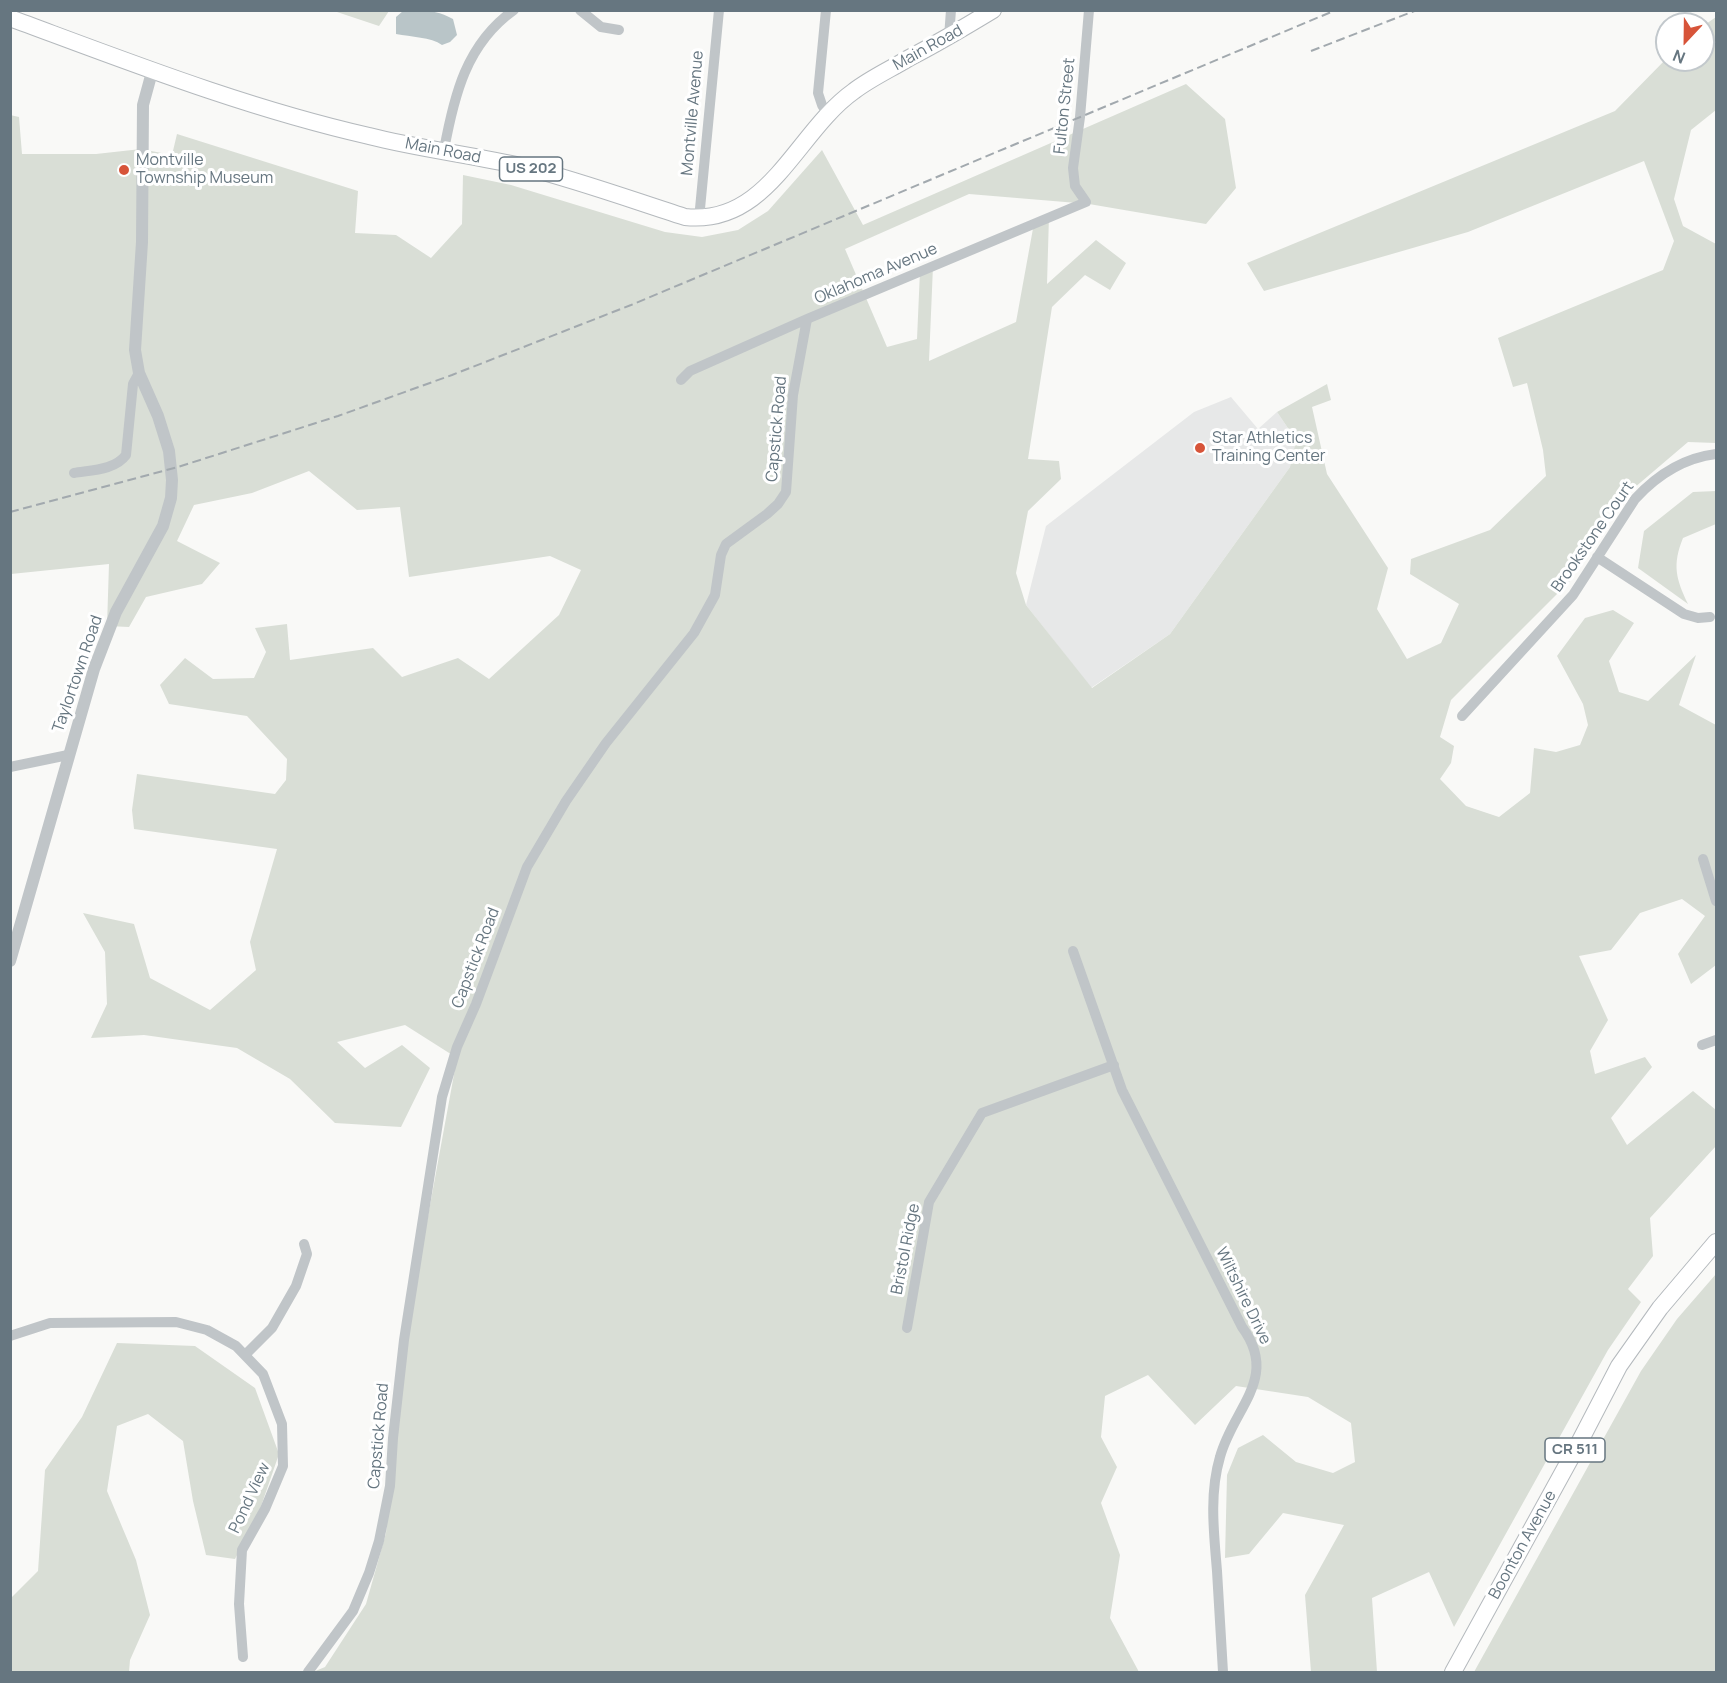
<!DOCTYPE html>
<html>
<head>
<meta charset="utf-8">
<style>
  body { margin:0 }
  #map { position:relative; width:1727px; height:1683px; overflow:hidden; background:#f9f9f7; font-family:Manrope,sans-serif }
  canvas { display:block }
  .frame { position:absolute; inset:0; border:12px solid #667680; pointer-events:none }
  .north { position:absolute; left:1655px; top:12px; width:60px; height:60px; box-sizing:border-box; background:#fff; border:2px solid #c2c8cc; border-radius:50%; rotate:202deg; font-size:16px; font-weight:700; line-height:24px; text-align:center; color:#667680 }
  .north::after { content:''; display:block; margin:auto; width:21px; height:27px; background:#d75439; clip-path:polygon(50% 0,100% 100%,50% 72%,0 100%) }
</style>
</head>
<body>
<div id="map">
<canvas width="1727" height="1683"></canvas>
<div class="frame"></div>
<div class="north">N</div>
</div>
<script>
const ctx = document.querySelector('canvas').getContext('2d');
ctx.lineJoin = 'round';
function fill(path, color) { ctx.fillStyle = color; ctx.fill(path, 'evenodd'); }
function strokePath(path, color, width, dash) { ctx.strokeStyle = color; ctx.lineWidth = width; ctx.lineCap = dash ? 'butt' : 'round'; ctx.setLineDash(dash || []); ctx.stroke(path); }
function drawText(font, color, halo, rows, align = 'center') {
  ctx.font = font + ' Manrope,sans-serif'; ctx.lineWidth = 6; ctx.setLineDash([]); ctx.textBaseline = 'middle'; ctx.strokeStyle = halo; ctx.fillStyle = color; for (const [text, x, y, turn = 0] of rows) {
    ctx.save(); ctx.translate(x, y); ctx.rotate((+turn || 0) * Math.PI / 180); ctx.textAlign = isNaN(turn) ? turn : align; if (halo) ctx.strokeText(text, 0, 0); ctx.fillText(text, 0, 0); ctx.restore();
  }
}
const built = new Path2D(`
  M1231 397 1258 429 1277 412 1296 440 1290 467 1170 634 1091 688 1026 605 1046 526 1194 412Z`);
const green = new Path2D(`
  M334 11 389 10V11L379 26Z
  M1716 17V110L1691 130 1674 199 1683 226 1716 244V443L1688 442 1607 511 1570 581 1451 700 1440 737 1454 746 1451 763 1440 779 1466 806 1499 817 1530 793 1534 748 1556 752 1580 745 1588 725 1583 704 1557 656 1585 618 1613 610 1634 623 1609 661 1619 692 1648 701 1696 655 1679 705 1716 725V965L1691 984 1678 954 1705 916 1682 899 1640 913 1611 950 1579 956 1608 1020 1590 1051 1595 1074 1645 1057 1652 1067 1611 1118 1627 1145 1693 1091 1716 1110V1146L1650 1218 1653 1256 1628 1289 1641 1302 1608 1350 1454 1627 1429 1572 1372 1598 1377 1672H1311L1305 1595 1344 1525 1283 1513 1249 1554 1225 1558 1227 1475 1238 1448 1263 1435 1296 1462 1333 1473 1355 1462 1351 1423 1308 1397 1236 1386 1195 1425 1148 1375 1105 1396 1101 1437 1117 1467 1101 1503 1120 1555 1110 1618 1139 1672H313L325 1667 366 1604 386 1533 402 1358 457 1058 405 1025 337 1042 365 1068 402 1045 430 1068 401 1127 335 1123 290 1079 237 1048 144 1035 91 1038 107 1004 105 952 83 913 134 924 150 978 210 1010 256 970 250 942 277 849 134 829 132 810 137 774 275 794 286 780 287 759 247 716 169 704 160 685 185 658 213 679 254 678 266 652 255 628 287 624 290 660 373 648 402 677 458 658 489 679 559 615 581 570 550 556 409 577 400 507 357 510 309 471 252 493 194 505 177 541 220 563 202 584 146 597 129 627 107 626 109 564 11 574 10 115 19 117 22 154H96L141 149 172 155 177 134 358 191 355 233 396 235 431 258 462 224 463 175 511 185 665 232 702 237 738 230 768 211 822 150 863 225 1186 84 1225 119 1236 188 1206 224 1089 204 969 194 845 249 887 347 917 339 920 271 933 266 929 361 1016 322 1034 223 1049 216 1047 284 1096 240 1126 263 1110 290 1085 275 1052 307 1028 459 1059 461 1061 479 1028 511 1016 573 1026 605 1092 688 1170 634 1290 467 1296 440 1277 412 1327 384 1331 400 1312 407 1327 474 1388 568 1377 609 1407 659 1441 643 1459 604 1410 574 1411 559 1490 530 1546 476 1543 450 1527 383 1513 387 1498 338 1663 270 1674 241 1644 161 1468 232 1264 291 1247 263 1615 111 1667 58V60H1703V26Z
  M1716 491V524L1683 538C1672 565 1676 579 1688 604L1638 568 1644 531 1693 492Z
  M1716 1274V1672H1474L1641 1371 1677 1319Z
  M117 1343 195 1346 255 1388 279 1454 259 1512 235 1559 206 1555 193 1501 183 1441 148 1414 117 1426 107 1491 136 1560 150 1615 130 1660 129 1672H11L10 1599 38 1571 45 1470 82 1417Z`);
const water = new Path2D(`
  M403 11C423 10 435 9 453 19L457 35 450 42 442 45C431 37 411 37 396 34V17Z`);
const minor = new Path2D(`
  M580 10 601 27 619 30
  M826 10 818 93 822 105 827 113
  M949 37 951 10
  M444 150C454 96 466 44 514 10
  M699 219 719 10
  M681 380 690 371 807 319 1086 202 1075 186 1073 168 1080 117 1089 10
  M74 473C92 470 115 470 126 455L133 384 139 373
  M1597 557 1684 614 1698 618 1710 617
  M1462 716 1573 595 1635 499C1657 475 1683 458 1716 454
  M10 767 68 755
  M1703 859 1716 901
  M1073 951 1122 1090 1242 1327C1280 1378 1233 1408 1220 1457 1209 1494 1214 1534 1217 1571 1219 1605 1221 1639 1223 1672
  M1702 1045 1716 1040
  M907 1328 929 1202 982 1113 1114 1065
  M10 1336 50 1323 176 1322 207 1330 236 1346 263 1374 282 1424 283 1466 265 1509 242 1550 239 1604 243 1657
  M245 1355 272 1328 296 1286 307 1254 304 1244
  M308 1672 353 1611 369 1573 379 1541 390 1486 393 1438 404 1340 442 1097 457 1047 476 1004 527 867 566 801 606 743 694 633 715 595 721 555 726 544 767 514 778 504 786 492 793 395 807 319`);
const tertiary = new Path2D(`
  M10 961 94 669 116 612 163 526 171 498 172 480 169 451 158 416 139 373 135 350 142 242 143 105 152 72`);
const primary = new Path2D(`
  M10 18C129 62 246 108 369 136 420 149 473 155 525 167 580 181 632 200 685 217 769 226 796 132 854 91 871 78 891 69 909 58 938 43 965 27 993 10
  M1453 1672 1579 1443 1619 1366 1660 1308 1716 1242`);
const rail = new Path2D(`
  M1311 51 1417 10
  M10 512 178 467 338 416 452 375 631 305 1336 10`);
const markers = [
  [124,170,6,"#d75439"],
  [1200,448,6,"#d75439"]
];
const shields = [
  [531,169,63],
  [1575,1450,60]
];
const shieldNames = [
  ["US 202",531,169],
  ["CR 511",1575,1450]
];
const streetNames = [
  ["Main Road",928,48,-29],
  ["Fulton Street",1065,106,-84],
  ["Montville Avenue",693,113,-85],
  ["Main Road",443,151,11],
  ["Oklahoma Avenue",876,274,-23],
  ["Capstick Road",777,429,-85],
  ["Brookstone Court",1593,537,-55],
  ["Taylortown Road",78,674,-71],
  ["Capstick Road",476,958,-69],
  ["Bristol Ridge",906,1249,-79],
  ["Wiltshire Drive",1243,1296,64],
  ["Capstick Road",379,1436,-85],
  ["Pond View",250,1498,-65],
  ["Boonton Avenue",1523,1545,-61]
];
const poiNames = [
  ["Montville",136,161],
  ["Township Museum",136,179],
  ["Star Athletics",1212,439],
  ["Training Center",1212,457]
];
fill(built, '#e7e8e8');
fill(green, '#d9ded6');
fill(water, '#b9c5c8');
strokePath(primary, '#b4b9bd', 18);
strokePath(minor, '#c0c5c8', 10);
strokePath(tertiary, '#c0c5c8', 12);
strokePath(primary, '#fff', 16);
strokePath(rail, '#a2a9ae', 2, [9, 4.5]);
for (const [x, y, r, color] of markers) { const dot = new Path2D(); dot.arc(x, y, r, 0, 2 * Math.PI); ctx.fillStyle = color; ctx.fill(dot); strokePath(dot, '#fff', 2); }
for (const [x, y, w] of shields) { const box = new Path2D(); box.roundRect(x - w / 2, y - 12, w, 24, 4.5); ctx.fillStyle = '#fff'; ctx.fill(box); strokePath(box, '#667680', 1.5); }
drawText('bold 15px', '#667680', null, shieldNames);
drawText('16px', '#667680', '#fff', streetNames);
drawText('16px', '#667680', '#fff', poiNames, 'left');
</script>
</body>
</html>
